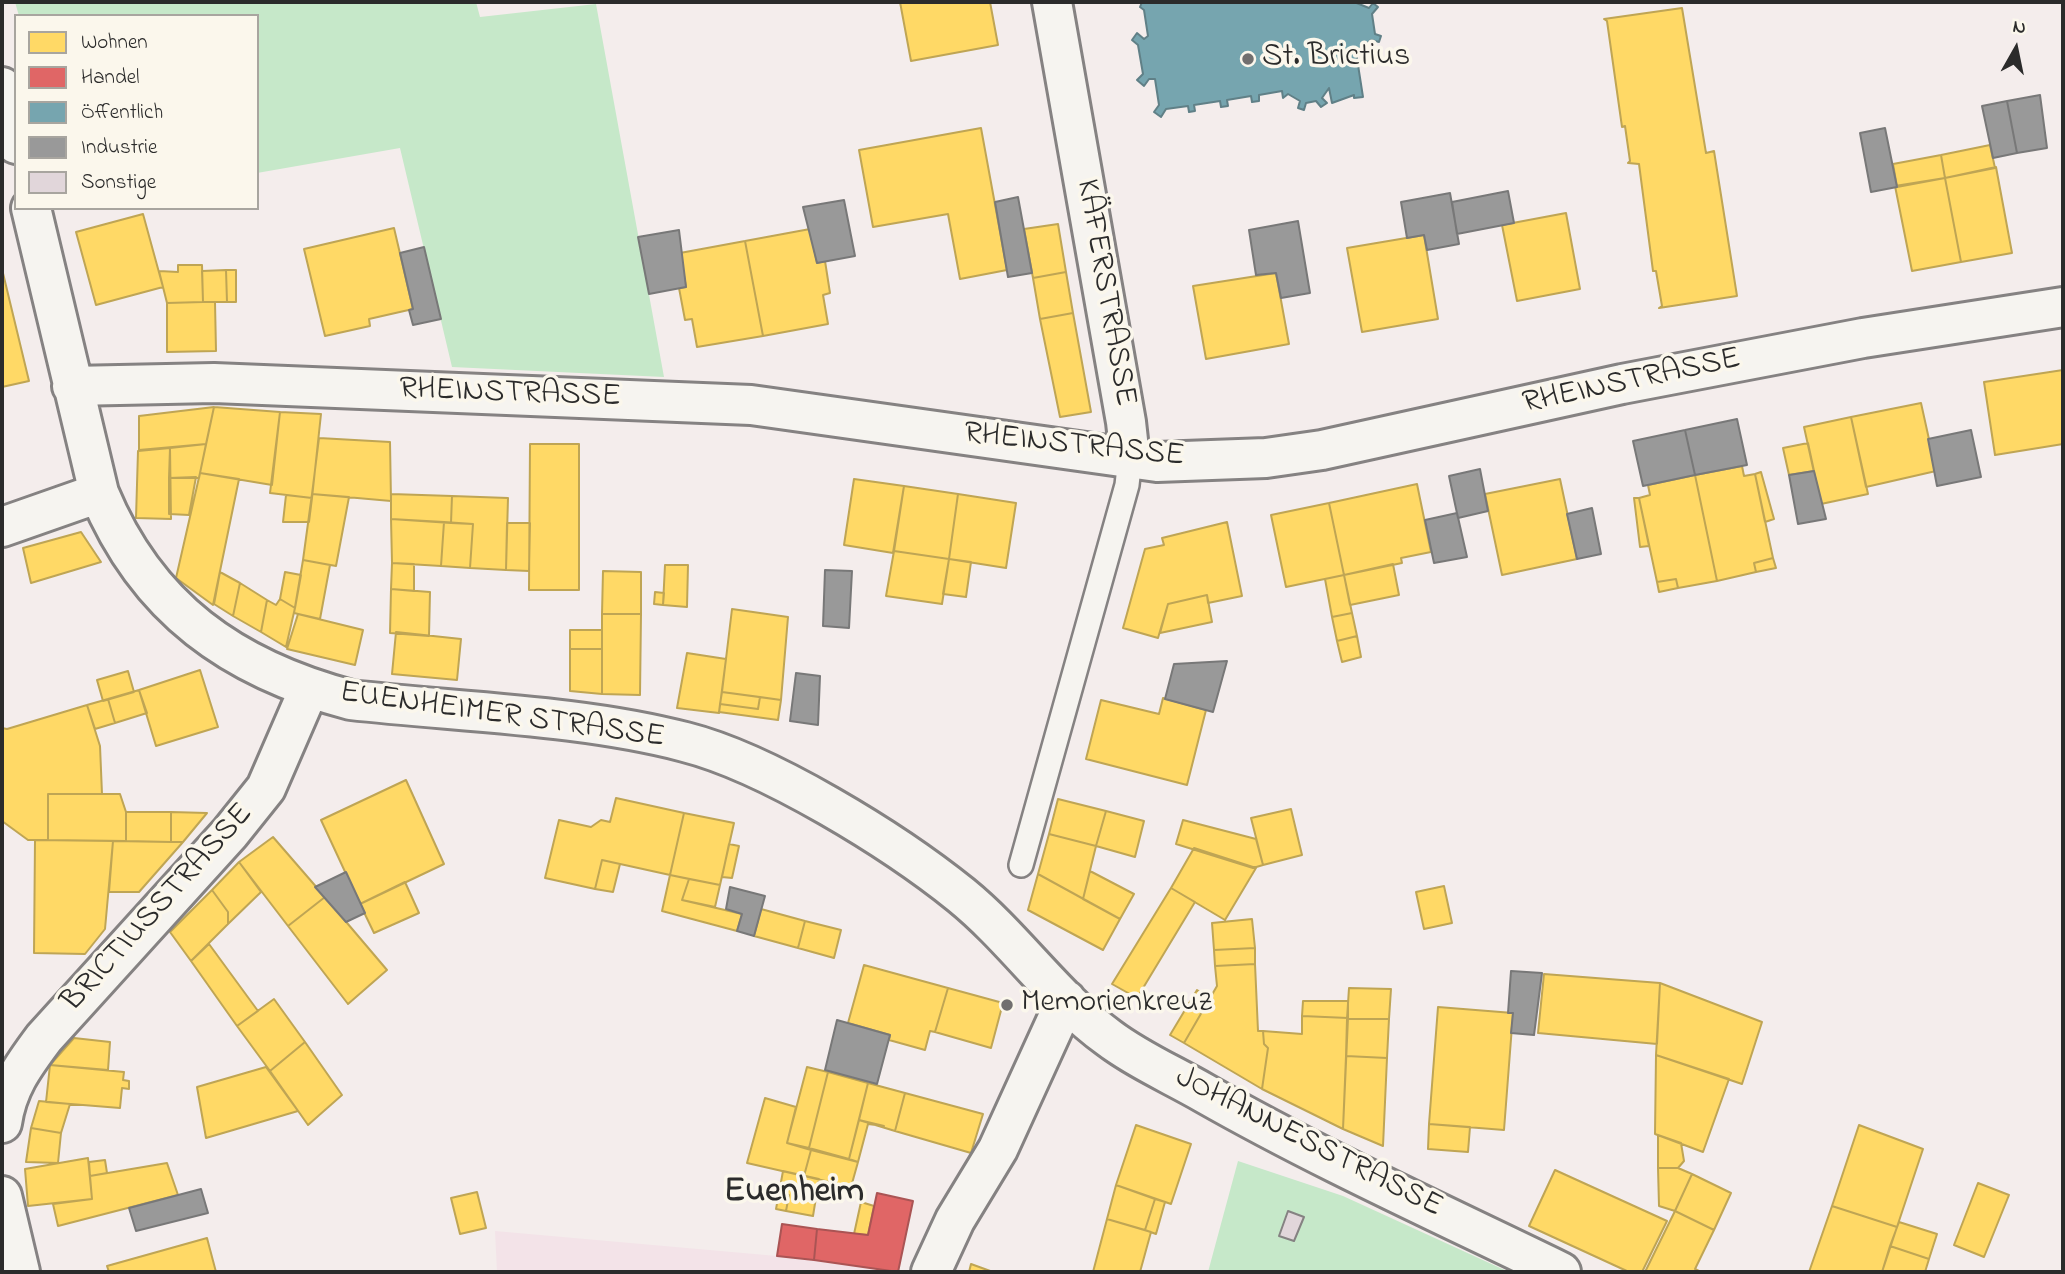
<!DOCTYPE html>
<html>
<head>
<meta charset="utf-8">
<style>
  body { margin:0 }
  #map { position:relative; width:2065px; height:1274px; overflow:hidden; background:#f4edec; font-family:"Indie Flower",sans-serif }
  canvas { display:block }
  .frame { position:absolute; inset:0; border:4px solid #2b2b2b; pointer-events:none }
  .legend { position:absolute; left:14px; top:14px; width:245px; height:196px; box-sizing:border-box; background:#fbf7ec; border:2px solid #a8a59f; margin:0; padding:9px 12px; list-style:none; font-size:21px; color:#2b2b2b }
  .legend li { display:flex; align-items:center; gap:14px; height:35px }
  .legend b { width:35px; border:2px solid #a8a59f }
  .north { position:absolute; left:1981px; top:14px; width:70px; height:70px; -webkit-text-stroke:5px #fbf7ec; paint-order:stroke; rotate:9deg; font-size:19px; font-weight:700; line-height:28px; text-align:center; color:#2b2b2b }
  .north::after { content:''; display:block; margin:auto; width:24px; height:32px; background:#2b2b2b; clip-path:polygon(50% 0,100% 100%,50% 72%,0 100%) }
</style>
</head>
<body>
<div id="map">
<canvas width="2065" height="1274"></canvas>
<div class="frame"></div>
<ul class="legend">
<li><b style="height:19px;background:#ffd966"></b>Wohnen</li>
<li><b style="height:19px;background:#e06666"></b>Handel</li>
<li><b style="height:19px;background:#76a5af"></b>Öffentlich</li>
<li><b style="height:19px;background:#999"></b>Industrie</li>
<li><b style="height:19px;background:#e1d6da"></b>Sonstige</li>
</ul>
<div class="north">N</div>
</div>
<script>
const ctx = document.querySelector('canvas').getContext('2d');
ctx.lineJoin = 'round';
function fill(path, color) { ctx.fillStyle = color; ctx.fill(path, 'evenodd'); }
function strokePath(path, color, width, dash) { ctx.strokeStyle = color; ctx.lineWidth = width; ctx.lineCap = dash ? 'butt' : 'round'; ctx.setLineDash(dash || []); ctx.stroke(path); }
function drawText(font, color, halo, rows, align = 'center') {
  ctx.font = font + ' "Indie Flower",sans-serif'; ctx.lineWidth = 7; ctx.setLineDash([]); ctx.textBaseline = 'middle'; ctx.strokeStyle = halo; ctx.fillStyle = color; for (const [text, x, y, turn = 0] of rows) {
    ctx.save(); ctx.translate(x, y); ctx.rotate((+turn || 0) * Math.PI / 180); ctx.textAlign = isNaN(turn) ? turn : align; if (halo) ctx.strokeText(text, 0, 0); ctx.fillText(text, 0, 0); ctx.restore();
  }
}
const built = new Path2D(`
  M495 1231 777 1256 898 1272H497Z`);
const green = new Path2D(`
  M15 2H476L480 17 596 4 664 377 452 367 400 148 257 173V16H19Z
  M1238 1161 1343 1196 1509 1272H1208Z`);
const homes = new Path2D(`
  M900 2H990L998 45 911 61Z
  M1682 8 1706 153 1714 151 1737 296 1659 308 1662 306 1656 271H1653L1639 164 1628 163 1630 161 1625 126 1622 127 1607 21 1604 19Z
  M981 128 1007 270 960 279 948 214 873 227 859 150Z
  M1990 145 1995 168 1945 178 1941 155Z
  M1941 155 1945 178 1897 187 1893 164Z
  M1996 167 2012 253 1961 262 1945 178Z
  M1945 178 1961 262 1912 271 1895 186Z
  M1566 213 1580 289 1517 301 1502 225Z
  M143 214 163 287 96 305 76 232Z
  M1058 224 1066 272 1033 278 1024 229Z
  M394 228 413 309 369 319 370 326 325 336 304 249Z
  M810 229 817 263 825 261 830 293 823 295 828 324 763 336 745 241Z
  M1424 235 1438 319 1362 332 1347 248Z
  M745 241 763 336 697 347 692 319 685 320 679 288 686 287 680 253Z
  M178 265H202L203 302 167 303 159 271 178 272Z
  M2 269 29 381 2 387Z
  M226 270H236V302H227Z
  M226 270 227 302H203L202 271Z
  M1066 272 1073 313 1040 319 1033 278Z
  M1276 273 1289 344 1206 359 1193 286Z
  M203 302H215L216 351 167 352V303Z
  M1073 313 1091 412 1060 417 1040 319Z
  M2063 370V444L1995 455 1984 382Z
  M1921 403 1936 471 1866 487 1851 417Z
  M214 407 206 444 139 450V416Z
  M214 407 280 412 272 485 200 473Z
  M280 412 321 414 312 498 270 493Z
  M1851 417 1868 494 1821 504 1804 427Z
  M319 438 390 442 391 501 312 494Z
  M1808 443 1814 471 1789 475 1783 448Z
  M206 444 199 478H169L170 448Z
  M530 444H579V590H529Z
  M170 448 171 519 136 518 138 451Z
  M1742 466 1744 476 1755 474 1773 558 1754 563 1756 572 1717 581 1695 475Z
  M1761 472 1774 519 1765 522 1755 474Z
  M200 473 239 479 213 605 176 578Z
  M1695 475 1717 581 1678 588 1676 579 1657 582 1639 498 1650 495 1648 485Z
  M196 477 189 515 169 514V478Z
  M854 479 904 486 893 553 844 545Z
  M1560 479 1577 559 1502 575 1485 494Z
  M1417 484 1431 552 1401 558 1402 563 1344 575 1329 503Z
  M904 486 958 494 949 559 894 551Z
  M312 494 349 497 336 566 303 560Z
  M391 494 452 496 451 523 391 519Z
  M958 494 1016 503 1006 568 949 559Z
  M286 495 312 498 309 522H283Z
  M452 496 508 498 506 570 470 568 473 524 451 523Z
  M1634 498H1639L1649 546 1640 547Z
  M1329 503 1344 575 1286 587 1271 515Z
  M391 519 444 522 441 566 392 563Z
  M444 522 473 524 470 568 441 566Z
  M1227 522 1242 596 1208 603 1207 595 1168 604 1158 638 1123 628 1145 549 1164 545 1162 538Z
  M507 523H530L529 571 506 570Z
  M81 532 101 562 31 583 23 548Z
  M894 551 949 559 942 604 886 596Z
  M1773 558 1776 568 1756 572 1754 563Z
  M949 559 971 562 966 597 943 594Z
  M303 560 330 565 320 619 294 613Z
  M392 563 414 564V591L391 589Z
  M1393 564 1399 595 1350 605 1344 575Z
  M665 565H688L687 607 663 605Z
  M603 571 641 572V614H602Z
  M220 572 240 583 233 616 214 604Z
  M285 572 301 575 295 608 280 599Z
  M1344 575 1352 613 1332 617 1325 579Z
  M1676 579 1678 588 1659 592 1657 582Z
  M240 583 267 600 261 632 233 616Z
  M391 589 430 592 429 636 390 633Z
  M655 592 664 593 663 605 654 604Z
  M1207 595 1212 622 1160 633 1168 604Z
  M280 599 295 608 286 647 261 632 267 600 276 605Z
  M732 609 788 617 781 700 722 692Z
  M1352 613 1357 636 1337 641 1332 617Z
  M298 614 363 630 355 665 287 649Z
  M602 614H641L640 695 602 694Z
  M570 630H602V649H570Z
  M396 632 461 639 457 680 392 674Z
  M1357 636 1361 657 1342 662 1337 641Z
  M570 649H602V694L570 691Z
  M687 653 726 659 719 713 677 708Z
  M200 670 218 727 156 746 139 690Z
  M128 671 134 692 103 701 97 680Z
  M139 690 147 713 115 723 108 699Z
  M722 692 760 697 758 709 720 704Z
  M760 697 781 700 778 720 719 712 720 704 758 709Z
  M1163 698 1206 710 1187 785 1086 759 1101 700 1159 714Z
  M108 699 115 723 95 729 87 705Z
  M87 705 100 746 102 794H48V840H28L2 821V728L7 729Z
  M406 780 444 864 360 904 321 820Z
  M48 794H120L126 812V841L48 840Z
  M616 798 684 813 670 875 602 860 595 889 545 878 559 820 591 827 601 820 610 822Z
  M1058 799 1106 811 1096 846 1049 834Z
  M1291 809 1302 855 1263 865 1251 818Z
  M1106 811 1144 821 1135 857 1096 846Z
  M126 812H171V842L126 841Z
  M171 812 207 813 183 842H171Z
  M684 813 734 823 720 885 670 875Z
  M1183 820 1256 839 1263 865 1253 868 1176 844Z
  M1049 834 1096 846 1083 899 1038 874Z
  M273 837 325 897 288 926 239 862Z
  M35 840 113 841 105 929 85 954 34 953Z
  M113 841 171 842H183L139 892H109Z
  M729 844 739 846 732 878 722 877Z
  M1194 848 1256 868 1225 920 1171 888Z
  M602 860 620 864 613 892 595 889Z
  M239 862 261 892 228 924V912L212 890Z
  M1090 871 1134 894 1120 919 1083 899Z
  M1038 874 1120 919 1103 950 1028 910Z
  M670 875 689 879 682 900 742 914 737 931 662 911Z
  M689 879 720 885 715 907 682 900Z
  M405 882 419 913 374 933 360 904Z
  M1444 886 1452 923 1424 929 1416 892Z
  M1171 888 1195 902 1137 998 1112 984Z
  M212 890 228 912V924L191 961 170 932Z
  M325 897 387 970 348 1004 288 926Z
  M761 909 805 921 798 948 754 936Z
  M1252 919 1255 948 1214 950 1212 923Z
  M805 921 841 930 834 958 798 948Z
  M209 944 258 1011 237 1026 191 961Z
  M1255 948V964L1215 966 1214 950Z
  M1255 964 1258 1031H1263L1264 1044 1268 1048 1262 1089 1184 1043 1217 986 1215 966Z
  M864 965 948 988 935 1032 930 1031 925 1050 889 1040 890 1035 848 1023Z
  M1544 974 1660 983 1657 1044 1538 1033Z
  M1660 983 1762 1022 1742 1084 1656 1055Z
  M948 988 1003 1003 991 1048 935 1032Z
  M1349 988 1391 989 1389 1019H1347Z
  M1197 990 1210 998 1184 1043 1170 1035Z
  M274 999 305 1042 270 1071 237 1026Z
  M1303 1001H1348V1018L1302 1016Z
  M1438 1007 1513 1013 1504 1130 1429 1124Z
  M1302 1016 1348 1018 1343 1129 1262 1089 1268 1048 1264 1044 1263 1031 1302 1034Z
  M1347 1019H1389L1387 1058 1346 1056Z
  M74 1038 110 1042 108 1070 50 1065Z
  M305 1042 342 1095 308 1125 270 1071Z
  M1656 1055 1729 1079 1703 1152 1655 1134Z
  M1346 1056 1387 1058 1383 1146 1343 1129Z
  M50 1065 124 1072 123 1080 129 1081V1089L122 1088 120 1108 46 1102Z
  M266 1067 298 1111 206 1138 197 1087Z
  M807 1067 828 1072 809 1148 787 1143Z
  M828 1072 868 1083 849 1159 809 1148Z
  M868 1083 905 1093 895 1131 859 1120Z
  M905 1093 983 1114 971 1153 895 1131Z
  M765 1098 796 1107 787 1143 811 1150 804 1176 747 1163Z
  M39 1101 70 1104 61 1133 31 1128Z
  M859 1120 884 1126 868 1124 858 1162 849 1159Z
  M1429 1124 1470 1127 1468 1152 1428 1149Z
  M1136 1125 1191 1144 1171 1204 1116 1185Z
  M1859 1125 1923 1149 1897 1227 1832 1206Z
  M31 1128 61 1133 58 1163 26 1162Z
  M1658 1135 1681 1143 1684 1161 1678 1168H1658Z
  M811 1150 858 1162 851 1187 804 1176Z
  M88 1158 92 1199 28 1206 25 1169Z
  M105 1160 107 1173 90 1176 89 1162Z
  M167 1163 178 1195 58 1226 53 1204 92 1199 90 1176Z
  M1658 1168H1678L1692 1174 1675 1211 1659 1206Z
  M1555 1170 1667 1221 1642 1272H1629L1529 1226Z
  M783 1171 819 1179 813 1216 786 1211 789 1195 779 1193Z
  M1692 1174 1731 1193 1714 1230 1675 1211Z
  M1978 1183 2009 1195 1984 1257 1954 1245Z
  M1116 1185 1155 1199 1145 1230 1107 1219Z
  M477 1192 486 1228 460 1234 451 1198Z
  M779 1193 789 1195 786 1211 776 1209Z
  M1155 1199 1165 1202 1156 1234 1145 1230Z
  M861 1202 874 1206 868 1235 854 1234Z
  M1832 1206 1897 1227 1882 1272H1809Z
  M1675 1211 1714 1230 1695 1269 1701 1272H1645Z
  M1107 1219 1151 1232 1140 1272H1093Z
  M1899 1222 1937 1234 1929 1259 1890 1246Z
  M207 1238 216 1272H109L107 1266Z
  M1890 1246 1929 1259 1925 1272H1882Z
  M971 1264 993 1272H969Z`);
const shops = new Path2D(`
  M877 1193 913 1201 898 1272 814 1260 817 1229 868 1235Z
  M782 1224 817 1229 814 1260 777 1256Z`);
const public = new Path2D(`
  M1142 2H1354L1369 8 1373 3 1378 7 1372 14 1375 34 1381 36 1379 42 1371 40 1356 52 1363 97 1354 98V95L1332 103 1329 88 1322 98 1327 103 1321 107 1316 101 1306 103 1304 110 1298 108 1300 101 1288 94 1283 98 1282 91 1259 95V101L1252 102 1251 96 1227 100 1228 106 1221 107 1220 101 1194 105 1195 111 1189 112 1188 106 1166 109 1161 117 1154 112 1159 105 1155 79H1149L1144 86 1137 80 1143 74 1138 45 1132 40 1137 33 1144 39 1148 36 1144 10 1140 7Z`);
const industry = new Path2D(`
  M2040 95 2047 148 2017 153 2007 101Z
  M2007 101 2017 153 1993 158 1982 106Z
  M1885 128 1897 187 1871 192 1860 133Z
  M1508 191 1514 223 1457 234 1452 202Z
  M1450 193 1459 244 1427 250 1424 235 1407 238 1401 202Z
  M1018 197 1032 273 1008 277 995 202Z
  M844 200 855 256 817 263 803 207Z
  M1298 221 1310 293 1281 298 1276 273 1256 275 1249 230Z
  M679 230 686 287 649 294 638 237Z
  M424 247 441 319 413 325 409 310 413 309 400 253Z
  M1737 419 1747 465 1695 475 1685 430Z
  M1685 430 1695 475 1643 486 1633 441Z
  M1971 430 1981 477 1937 486 1928 439Z
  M1480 469 1488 511 1458 518 1449 476Z
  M1814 471 1826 519 1798 524 1789 475Z
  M1592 508 1601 554 1577 559 1567 514Z
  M1457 513 1467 557 1434 563 1425 520Z
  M825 570 852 571 849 628 823 626Z
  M1227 661 1213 712 1165 699 1174 664Z
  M796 673 820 676 818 725 790 721Z
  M346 872 365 913 346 922 315 887Z
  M730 887 765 896 754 936 737 931 742 914 726 909Z
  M1511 971 1542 973 1534 1035 1511 1033 1513 1013H1508Z
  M837 1020 890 1035 877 1084 825 1070Z
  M201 1189 208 1213 136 1231 129 1208Z`);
const building = new Path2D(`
  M1288 1211 1304 1217 1294 1241 1279 1236Z`);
const lane = new Path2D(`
  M1021 865 1127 485 1130 458`);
const street = new Path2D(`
  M1052 2 1126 422 1130 458
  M2 87 16 144
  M31 208 99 493C147 609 233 669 351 700 459 712 582 715 685 742 768 763 894 841 961 895 1014 938 1054 998 1109 1038 1138 1060 1173 1075 1204 1093 1320 1159 1442 1214 1561 1272
  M72 386 214 383 751 405 1157 462 1266 458 1322 450 1622 384 1863 338 2063 307
  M2 527 99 493
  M2 1123C7 1088 23 1066 44 1038L230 833 266 788 309 689
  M2 1196 20 1272
  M931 1272 955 1220 998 1149 1066 1000`);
const markers = [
  [1248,59,7,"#716f6f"],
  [1007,1005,7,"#716f6f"]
];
const poiNames = [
  ["St. Brictius",1262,59],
  ["Memorienkreuz",1021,1005]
];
const streetNames = [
  ["KÄFERSTRASSE",1104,293,80],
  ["RHEINSTRASSE",1632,383,-12],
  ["RHEINSTRASSE",510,395,2],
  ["RHEINSTRASSE",1074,447,6],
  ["EUENHEIMER STRASSE",502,717,8],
  ["BRICTIUSSTRASSE",159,909,-48],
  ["JOHANNESSTRASSE",1308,1144,27]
];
const quarterNames = [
  ["Euenheim",794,1194]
];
fill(built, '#f3e3e8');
fill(green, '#c6e8c9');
fill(homes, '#ffd966');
strokePath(homes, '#bfa554', 2);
fill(shops, '#e06666');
strokePath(shops, '#aa5454', 2);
fill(public, '#76a5af');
strokePath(public, '#608087', 2);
fill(industry, '#999');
strokePath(industry, '#787878', 2);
fill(building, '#e1d6da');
strokePath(building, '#858282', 2);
strokePath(lane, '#858282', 28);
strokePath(street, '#858282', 44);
strokePath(lane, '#f6f4f0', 23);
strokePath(street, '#f6f4f0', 38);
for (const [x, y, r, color] of markers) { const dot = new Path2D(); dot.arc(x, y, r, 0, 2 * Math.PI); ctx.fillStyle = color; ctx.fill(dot); strokePath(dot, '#fbf7ec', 2.5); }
drawText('32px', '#2b2b2b', '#fbf7ec', poiNames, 'left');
drawText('32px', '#2b2b2b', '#fbf7ec', streetNames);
drawText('bold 35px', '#2b2b2b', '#fbf7ec', quarterNames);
</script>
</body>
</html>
